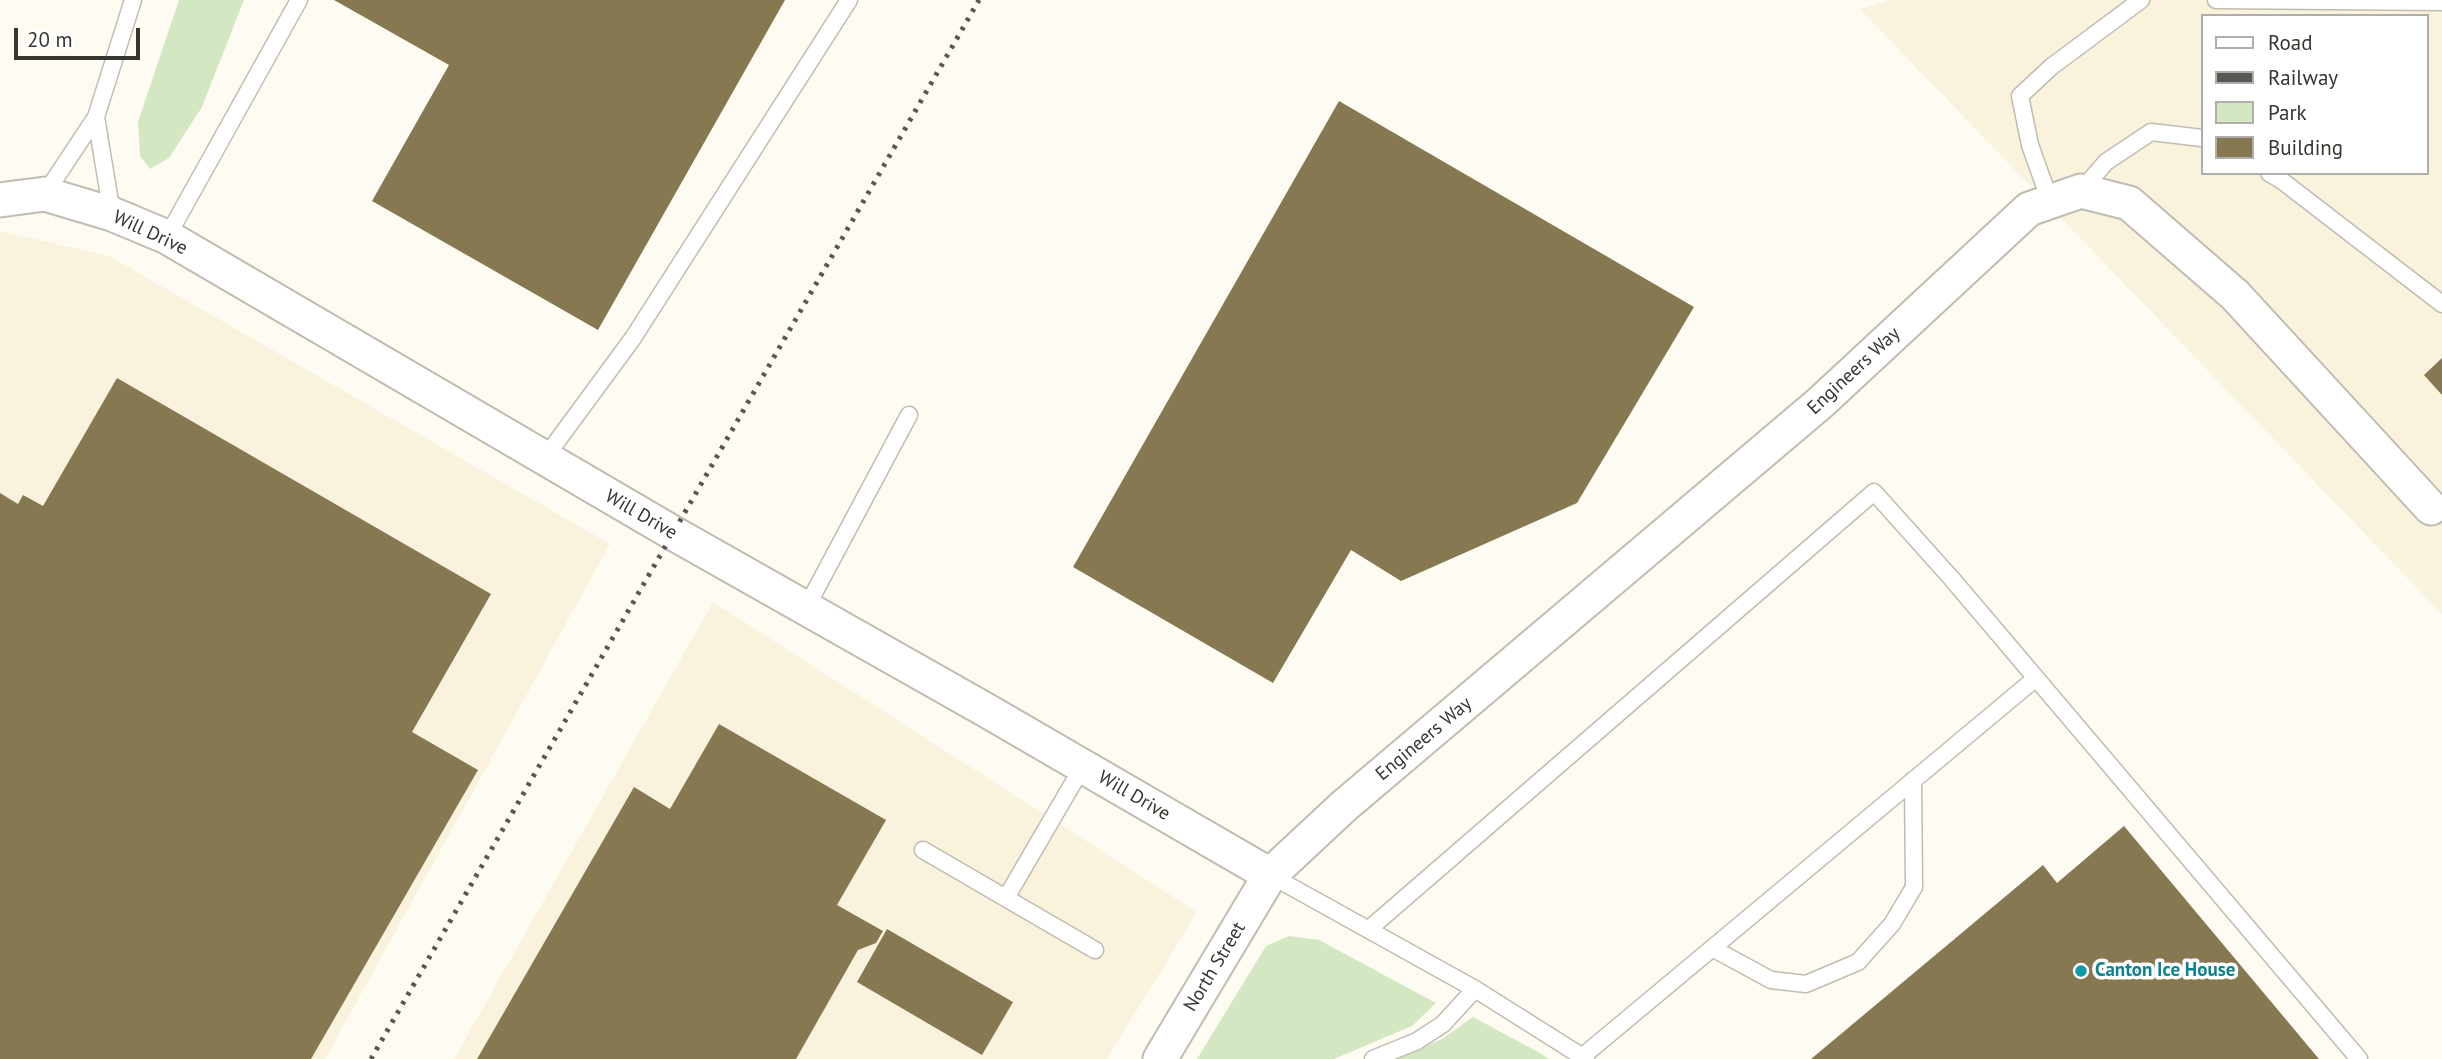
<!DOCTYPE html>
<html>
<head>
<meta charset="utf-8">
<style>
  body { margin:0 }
  #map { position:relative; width:2442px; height:1059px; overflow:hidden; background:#fefbf3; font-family:"PT Sans",sans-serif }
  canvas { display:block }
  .legend { position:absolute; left:2201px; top:14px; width:228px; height:161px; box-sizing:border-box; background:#fff; border:2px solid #afaeac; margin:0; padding:9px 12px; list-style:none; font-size:21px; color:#36352f }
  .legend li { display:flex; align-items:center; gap:14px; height:35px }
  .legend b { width:35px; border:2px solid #afaeac }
  .scale { position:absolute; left:14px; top:28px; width:126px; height:32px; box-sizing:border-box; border:4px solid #36352f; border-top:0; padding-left:9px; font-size:21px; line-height:24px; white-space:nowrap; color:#36352f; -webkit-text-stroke:5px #fff; paint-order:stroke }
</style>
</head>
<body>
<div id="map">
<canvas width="2442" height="1059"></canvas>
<ul class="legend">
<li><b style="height:9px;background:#fff"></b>Road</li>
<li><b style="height:9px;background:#585751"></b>Railway</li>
<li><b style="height:19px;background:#d3e7c2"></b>Park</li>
<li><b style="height:19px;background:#867851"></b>Building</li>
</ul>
<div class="scale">20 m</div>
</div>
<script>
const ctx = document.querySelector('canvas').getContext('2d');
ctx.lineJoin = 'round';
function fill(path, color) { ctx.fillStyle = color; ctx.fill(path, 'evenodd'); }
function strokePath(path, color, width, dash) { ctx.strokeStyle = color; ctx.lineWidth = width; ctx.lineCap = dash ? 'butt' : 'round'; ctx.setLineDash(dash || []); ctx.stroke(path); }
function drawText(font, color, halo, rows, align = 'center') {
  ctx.font = font + ' "PT Sans",sans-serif'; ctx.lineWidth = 7; ctx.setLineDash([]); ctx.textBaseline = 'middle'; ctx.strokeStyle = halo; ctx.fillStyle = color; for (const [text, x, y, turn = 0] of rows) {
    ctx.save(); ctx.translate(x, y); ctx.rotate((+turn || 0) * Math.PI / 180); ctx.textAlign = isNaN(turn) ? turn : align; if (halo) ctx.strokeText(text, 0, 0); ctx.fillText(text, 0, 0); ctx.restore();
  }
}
const built = new Path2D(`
  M1890 0H2442V614L1860 9ZM2202 16H2426V173H2202Z
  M0 231 109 256 610 544 325 1059H0Z
  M713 602 1197 912 1107 1059H454Z`);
const green = new Path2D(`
  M179 0H244L202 107 169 158 150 169 140 156 138 122Z
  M1289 936 1319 940 1436 1003 1412 1026 1334 1059H1197L1266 946Z
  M1473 1017 1540 1053 1549 1059H1398L1442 1039Z`);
const building = new Path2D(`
  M334 0H785L598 330 372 201 449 65Z
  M1339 101 1694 307 1577 503 1401 581 1351 550 1273 683 1073 567Z
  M2442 358V395L2424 375Z
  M117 378 491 594 412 732 478 770 311 1059H0V493L18 504 23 495 43 506Z
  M719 724 886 820 837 905 883 931 876 943 858 950 796 1059H477L634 787 670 809Z
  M2124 826 2319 1059H1811L2043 865 2057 883Z
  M887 929 1013 1002 982 1055 857 982Z`);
const service = new Path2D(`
  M2216 0 2442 2
  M96 117 133 0
  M2269 173 2281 180 2442 304
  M2081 191 2106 162 2151 132 2202 138
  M45 194 96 117 112 214
  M2050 201 2030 145 2020 96 2051 67 2141 0
  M167 237 299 0
  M544 459 633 338 849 0
  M806 608 909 415
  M923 850 1095 950
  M1270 875 1475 989 1586 1059
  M1006 898 1083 766
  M1369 929 1874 492 1952 579 2359 1059
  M1712 948 1771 980 1806 984 1858 962 1892 924 1914 887 1913 780
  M1583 1056 2036 678
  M1373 1059 1417 1041 1443 1024 1475 989`);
const minor = new Path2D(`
  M0 200 45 194 112 214 167 237 673 533 984 709 1270 875
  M1160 1059 1270 875 1344 806 1820 403 2029 209 2081 191 2129 203 2235 295 2431 508`);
const rail = new Path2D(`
  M371 1059 979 0`);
const markers = [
  [2081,971,7,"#0f9aa8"]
];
const streetNames = [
  ["Will Drive",150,233,25],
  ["Engineers Way",1854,371,-43],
  ["Will Drive",641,515,30],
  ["Engineers Way",1424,739,-40],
  ["Will Drive",1134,796,30],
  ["North Street",1215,967,-59]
];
const cultureNames = [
  ["Canton Ice House",2095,971]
];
fill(built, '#f9f2dd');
fill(green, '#d3e7c2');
fill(building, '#867851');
strokePath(service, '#c1bcaf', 19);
strokePath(minor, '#c1bcaf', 37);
strokePath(service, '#fff', 16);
strokePath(minor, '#fff', 33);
strokePath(rail, '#585751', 5, [3.5, 7]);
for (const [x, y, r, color] of markers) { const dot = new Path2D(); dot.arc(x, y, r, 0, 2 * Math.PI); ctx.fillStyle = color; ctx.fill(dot); strokePath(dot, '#fff', 2.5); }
drawText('19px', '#36352f', '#fff', streetNames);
drawText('bold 19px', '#0d838f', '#fff', cultureNames, 'left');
</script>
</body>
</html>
